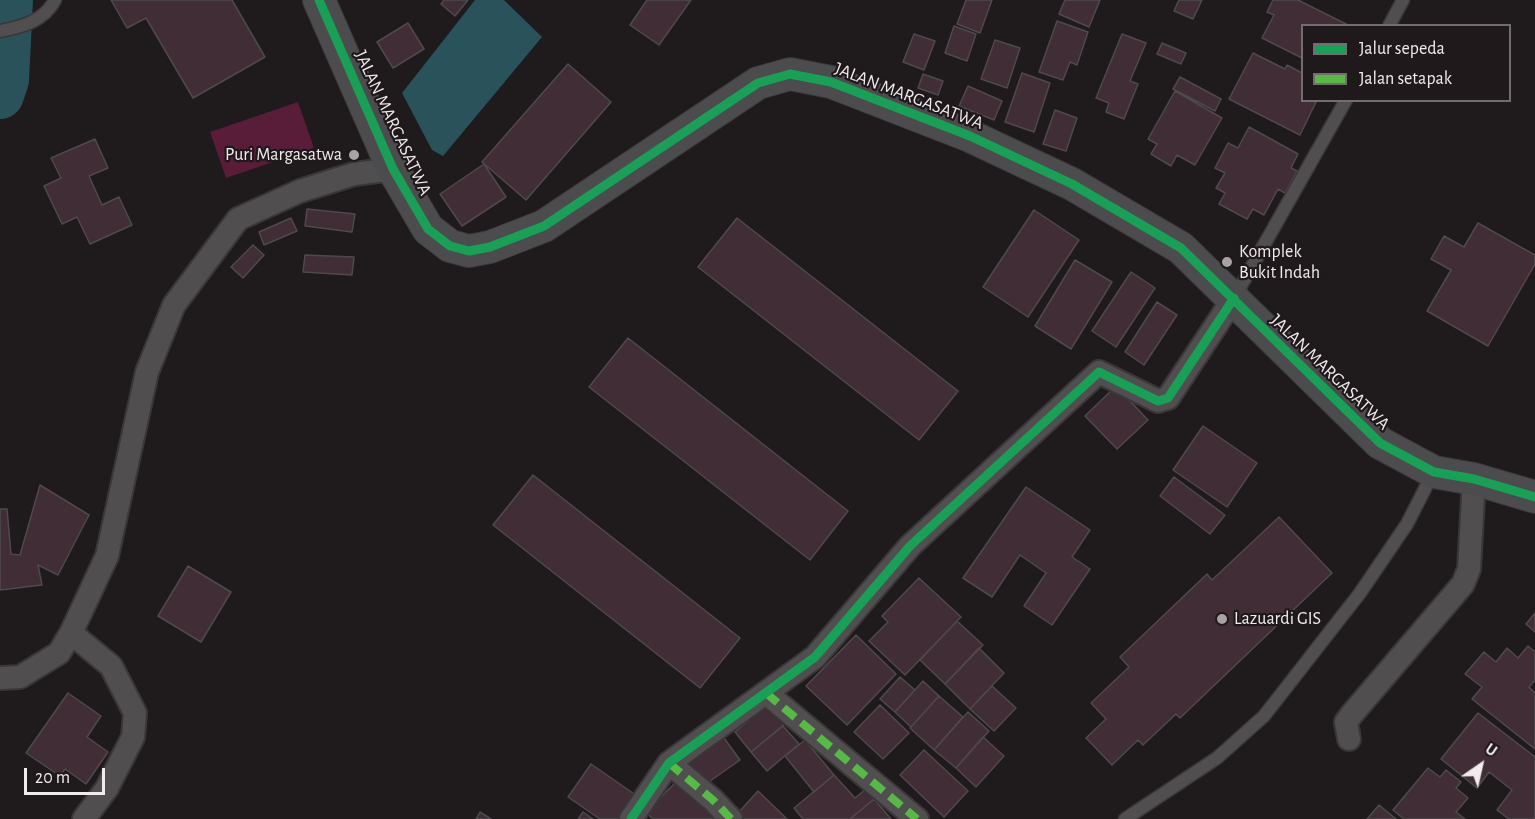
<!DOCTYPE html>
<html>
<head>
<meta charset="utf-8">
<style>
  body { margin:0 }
  #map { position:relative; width:1535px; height:819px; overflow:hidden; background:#1f1a1c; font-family:"Alegreya Sans",sans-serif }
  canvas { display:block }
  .legend { position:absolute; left:1301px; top:24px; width:210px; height:78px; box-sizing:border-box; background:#20191b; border:2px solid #746d6f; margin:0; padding:8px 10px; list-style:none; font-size:18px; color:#f1ebed }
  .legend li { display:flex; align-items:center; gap:12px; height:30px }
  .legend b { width:30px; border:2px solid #746d6f }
  .north { position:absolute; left:1451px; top:735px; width:60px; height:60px; -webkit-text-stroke:4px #20191b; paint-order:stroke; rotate:34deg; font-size:16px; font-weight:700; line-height:24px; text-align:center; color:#f1ebed }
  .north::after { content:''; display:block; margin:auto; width:21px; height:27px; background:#f1ebed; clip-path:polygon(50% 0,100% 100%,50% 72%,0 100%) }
  .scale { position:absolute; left:24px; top:768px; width:81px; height:27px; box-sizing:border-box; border:3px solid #f1ebed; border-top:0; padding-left:8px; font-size:18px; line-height:21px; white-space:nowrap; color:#f1ebed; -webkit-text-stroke:4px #20191b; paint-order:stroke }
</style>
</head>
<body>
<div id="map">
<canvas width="1535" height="819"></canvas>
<ul class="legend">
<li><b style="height:8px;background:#1a9f57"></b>Jalur sepeda</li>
<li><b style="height:8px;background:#58b947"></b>Jalan setapak</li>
</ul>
<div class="north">U</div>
<div class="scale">20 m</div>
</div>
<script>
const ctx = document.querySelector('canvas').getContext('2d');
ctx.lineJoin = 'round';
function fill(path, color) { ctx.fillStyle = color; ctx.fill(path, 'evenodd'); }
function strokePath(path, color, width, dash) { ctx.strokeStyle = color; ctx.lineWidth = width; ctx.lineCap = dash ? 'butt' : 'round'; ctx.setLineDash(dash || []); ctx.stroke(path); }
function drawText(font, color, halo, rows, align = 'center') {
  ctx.font = font + ' "Alegreya Sans",sans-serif'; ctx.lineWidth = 4.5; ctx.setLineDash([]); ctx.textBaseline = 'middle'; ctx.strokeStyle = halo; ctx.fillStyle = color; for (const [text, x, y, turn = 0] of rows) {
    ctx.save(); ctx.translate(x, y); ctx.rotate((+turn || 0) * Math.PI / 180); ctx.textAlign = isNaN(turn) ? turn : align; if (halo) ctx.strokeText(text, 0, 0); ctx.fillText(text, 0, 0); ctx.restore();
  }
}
const green = new Path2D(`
  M298 102 314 148 226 178 210 132Z`);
const water = new Path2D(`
  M475 0H504L542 37 443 156 432 150 402 93Z`);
const river = new Path2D(`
  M0 95 5 80 9 0`);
const building = new Path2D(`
  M111 0H232L265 57 193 98 146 18 127 28Z
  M444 0H468L455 16 441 4Z
  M647 0H691L659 45 630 25Z
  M966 0H992L980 33 957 24Z
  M1065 0H1100L1089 27 1059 14Z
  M1179 0H1202L1193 19 1174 11Z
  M1273 0H1298L1350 26H1302V58L1262 38 1274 15 1267 12Z
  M1057 21 1088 32 1077 65 1070 62 1063 80 1039 72Z
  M408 23 424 49 393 68 377 42Z
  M954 26 976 34 967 61 945 53Z
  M914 34 935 41 924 70 903 62Z
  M1122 34 1146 43 1130 81 1138 84 1124 119 1106 112 1109 103 1096 98Z
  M995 40 1020 48 1007 88 981 79Z
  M1162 43 1186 53 1181 64 1157 54Z
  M1253 53 1285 69 1287 65 1302 73V100H1317L1300 135 1229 99Z
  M568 64 611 102 526 200 482 162Z
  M1022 73 1050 83 1034 132 1005 122Z
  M923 74 943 81 938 95 918 88Z
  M1180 77 1221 99 1215 111 1173 89Z
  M968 86 1002 101 994 120 959 106Z
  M1175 91 1222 118 1195 165 1177 155 1171 166 1151 154 1157 144 1148 139Z
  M1055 110 1077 118 1066 151 1043 144Z
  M1249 127 1298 154 1291 168 1297 171 1285 193 1278 189 1264 215 1253 209 1247 219 1219 204 1225 193 1216 188 1225 173 1215 168 1228 143 1238 148Z
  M95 139 108 168 89 176 102 205 119 197 132 225 90 244 77 217 62 224 44 186 61 178 51 158Z
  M484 164 506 197 462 226 440 194Z
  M307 209 355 214 352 232 305 226Z
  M1034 210 1079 240 1028 317 983 287Z
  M291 218 297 231 264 245 259 232Z
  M737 218 958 391 919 440 698 267Z
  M1478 223 1535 255V264L1488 346 1427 311 1451 270 1431 259 1444 236 1464 247Z
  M253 245 264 255 243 278 231 267Z
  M305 255 354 257 352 275 303 272Z
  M1075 260 1112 282 1071 349 1035 326Z
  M1131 272 1155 288 1116 347 1092 331Z
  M1157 302 1177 315 1144 365 1125 352Z
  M628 338 848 511 810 560 589 387Z
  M1116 386 1148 420 1117 449 1085 416Z
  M1203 426 1257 463 1227 507 1173 470Z
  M533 475 740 638 700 688 493 525Z
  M1174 477 1225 515 1210 534 1160 496Z
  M40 485 89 515 58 575 38 565 42 585 0 590V509H7L11 554 20 555Z
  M1026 487 1090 530 1072 557 1090 569 1052 625 1024 606 1046 573 1020 555 992 597 963 578Z
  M1279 517 1332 573 1180 718 1176 714 1143 745 1138 740 1112 765 1086 738 1106 719 1091 703 1129 667 1120 657 1207 574 1212 580Z
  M188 566 231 592 201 642 158 616Z
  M919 578 961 617 905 675 869 641 888 622 882 616Z
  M1535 613V632L1526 624Z
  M957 621 983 645 945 684 920 660Z
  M856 635 896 674 847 725 806 686Z
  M1528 646 1535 652V680L1529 687 1535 693V749L1472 699 1482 687 1465 674 1484 652 1496 662 1507 648 1518 658Z
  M979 648 1004 673 970 709 945 684Z
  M900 677 915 690 895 712 880 699Z
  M923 681 939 696 911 727 895 712Z
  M992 686 1016 708 994 731 970 709Z
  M68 693 101 716 87 737 108 752 86 784 65 769 60 776 26 753Z
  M939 696 963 717 934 750 910 728Z
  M769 703 786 723 751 752 735 732Z
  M880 705 909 733 883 759 854 732Z
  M968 712 989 731 956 768 934 750Z
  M1478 713 1535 757V819H1509L1497 810 1512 790 1489 772 1477 788 1441 759Z
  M783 726 799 744 767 771 751 752Z
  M719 731 740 760 703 786 682 757Z
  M983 737 1004 756 976 787 956 768Z
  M805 740 834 775 814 792 785 756Z
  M924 750 968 791 944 817 900 775Z
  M591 764 640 798 626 819H600L568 797Z
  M1428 768 1440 777 1446 770 1461 782 1456 788 1468 798 1456 812 1465 819H1404L1393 810Z
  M834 775 855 798 866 789 874 799 850 819H803L794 808Z
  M679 779 720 819H653L646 812Z
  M758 791 787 819H744L738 813Z
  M874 799 891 819H850Z
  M1379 805 1396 819H1367Z
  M480 812 491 819H476Z
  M583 812 593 819H578Z`);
const lane = new Path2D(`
  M1389 26 1403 0
  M0 31C22 27 44 21 55 0
  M1234 298 1346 100
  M1125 819 1217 758 1264 716 1360 593 1407 524 1433 473`);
const street = new Path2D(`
  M71 633 111 666 135 713 133 737 107 788 84 819
  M0 678 20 677 59 653 71 633 107 556 147 372 174 305 238 219 300 191 354 174 393 169
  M766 693 917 819
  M1349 739 1346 722 1352 714 1463 584 1469 569 1474 479
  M669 763 713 800 731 819
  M631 819 669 763 815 657 910 546 1099 372 1158 401 1168 398 1234 298`);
const secondary = new Path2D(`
  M319 0 393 169 428 229 450 246 469 251 490 247 544 226 758 83 790 74 831 82 970 136 1072 184 1181 248 1380 443 1434 472 1474 479 1535 497`);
const quiet = new Path2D(`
  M766 693 917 819
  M669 763 713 800 731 819`);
const cycleway = new Path2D(`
  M319 0 393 169 428 229 450 246 469 251 490 247 544 226 758 83 790 74 831 82 970 136 1072 184 1181 248 1380 443 1434 472 1474 479 1535 497
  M631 819 669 763 815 657 910 546 1099 372 1158 401 1168 398 1234 298`);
const markers = [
  [354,155,6,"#a8a2a4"],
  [1227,262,6,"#a8a2a4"],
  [1222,619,6,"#a8a2a4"]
];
const streetNames = [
  ["JALAN MARGASATWA",909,96,21],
  ["JALAN MARGASATWA",393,123,65],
  ["JALAN MARGASATWA",1330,372,44]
];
const poiNames = [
  ["Puri Margasatwa",342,155,"right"],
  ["Komplek",1239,252],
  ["Bukit Indah",1239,273],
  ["Lazuardi GIS",1234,619]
];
fill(green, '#591c39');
fill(water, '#29525a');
strokePath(river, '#29525a', 48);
fill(building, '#412d36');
strokePath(building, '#4e4a4c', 1.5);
strokePath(lane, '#3a3738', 15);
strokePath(street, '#3a3738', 26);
strokePath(secondary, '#3a3738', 34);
strokePath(lane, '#514e4f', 12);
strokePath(street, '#514e4f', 22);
strokePath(secondary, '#4c4c4e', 32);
strokePath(quiet, '#58b947', 8, [15, 8]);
strokePath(cycleway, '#1a9f57', 9);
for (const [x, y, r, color] of markers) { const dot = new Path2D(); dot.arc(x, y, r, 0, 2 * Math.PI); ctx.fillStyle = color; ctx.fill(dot); strokePath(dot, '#20191b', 2); }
drawText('18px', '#f1ebed', '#20191b', streetNames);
drawText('18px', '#f1ebed', '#20191b', poiNames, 'left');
</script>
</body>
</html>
